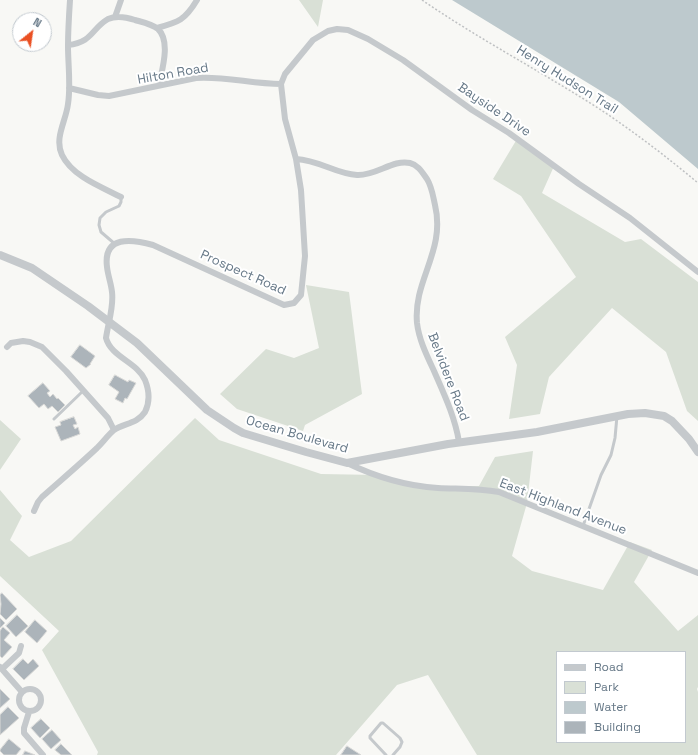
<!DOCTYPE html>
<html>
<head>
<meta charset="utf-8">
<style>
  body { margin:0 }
  #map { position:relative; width:698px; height:755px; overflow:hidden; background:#f8f8f5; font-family:"Space Grotesk",sans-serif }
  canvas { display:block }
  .legend { position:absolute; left:556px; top:651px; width:130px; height:92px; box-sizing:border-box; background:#fff; border:1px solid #c2c9cf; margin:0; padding:5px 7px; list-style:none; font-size:12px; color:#667887 }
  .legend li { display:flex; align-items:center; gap:8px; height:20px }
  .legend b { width:20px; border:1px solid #c2c9cf }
  .north { position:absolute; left:12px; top:12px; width:40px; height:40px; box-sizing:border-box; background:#fff; border:1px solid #c2c9cf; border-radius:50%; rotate:30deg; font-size:11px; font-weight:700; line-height:16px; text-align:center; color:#667887 }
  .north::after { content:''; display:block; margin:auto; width:14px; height:18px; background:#ea5023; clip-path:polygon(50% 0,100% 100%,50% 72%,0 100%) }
</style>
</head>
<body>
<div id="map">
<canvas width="698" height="755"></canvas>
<ul class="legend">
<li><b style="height:5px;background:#c5c9cc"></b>Road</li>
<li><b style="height:11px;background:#d9e0d6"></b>Park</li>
<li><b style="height:11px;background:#bdc9cd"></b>Water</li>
<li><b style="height:11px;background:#acb4ba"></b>Building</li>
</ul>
<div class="north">N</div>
</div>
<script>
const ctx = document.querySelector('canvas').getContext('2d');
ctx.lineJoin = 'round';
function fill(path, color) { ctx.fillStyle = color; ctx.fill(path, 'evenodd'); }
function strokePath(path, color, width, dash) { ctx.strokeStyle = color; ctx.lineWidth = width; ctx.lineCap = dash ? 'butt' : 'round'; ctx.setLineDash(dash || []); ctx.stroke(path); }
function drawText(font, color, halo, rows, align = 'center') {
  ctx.font = font + ' "Space Grotesk",sans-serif'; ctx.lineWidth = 4; ctx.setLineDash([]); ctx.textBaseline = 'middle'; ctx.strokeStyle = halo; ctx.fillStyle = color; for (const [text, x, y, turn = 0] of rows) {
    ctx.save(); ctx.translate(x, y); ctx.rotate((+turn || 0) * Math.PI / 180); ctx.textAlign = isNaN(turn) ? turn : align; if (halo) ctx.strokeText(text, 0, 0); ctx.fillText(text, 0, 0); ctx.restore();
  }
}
const green = new Path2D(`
  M299 0H323L318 27Z
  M517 139 555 164 542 193 625 242 641 239 698 282V421L687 411 666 352 612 308 549 377 540 414 509 419 517 365 505 337 576 277 521 196 493 179Z
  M306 285 349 292 362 394 305 425 303 431 237 409 220 394 266 349 294 358 319 348Z
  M195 418 219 440 321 474 377 475 410 486H479L495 457 533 451 527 503 512 556 532 571 603 590 630 542 652 550 634 582 678 631 698 615V687L697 689 698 692V755H477L428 675 397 685 336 755H97L98 752 42 650 59 631 0 576V490L22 516 10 540 29 557 71 541ZM557 652H685V742H557Z
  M0 420 21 439 0 470Z`);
const water = new Path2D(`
  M452 0H698V169L619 102Z`);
const building = new Path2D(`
  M80 345 95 356 90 364H91L86 368 71 357Z
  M115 375 128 382 129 380 136 383 127 399 125 398 123 403 115 399 119 392 109 385Z
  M43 383 50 391 47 393 50 397 53 394 57 399 58 398 65 405 58 412 52 406 48 409 44 404 39 408 28 396Z
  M74 417 77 424 73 425 75 429 78 427 80 434 61 441 55 427 61 425 60 422Z
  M2 593 17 609 6 620 0 614 1 604 0 595Z
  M17 615 28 626 16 637 6 626Z
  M0 618 5 623 0 628Z
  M35 620 47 631 37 643 25 632Z
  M3 627 10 633 4 640 12 647 2 658 0 656V631Z
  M23 659 28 664 33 659 39 666 24 680 13 669Z
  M0 689 10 699 0 708Z
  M8 707 19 718 0 735V715Z
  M41 719 50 728 40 738 31 728Z
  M52 730 61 740 51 749 42 739Z
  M9 739 21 749 16 755H4L0 751V750Z
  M61 744 72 755H61L55 750Z
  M347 746 361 755H341Z
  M25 751 35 755H23Z`);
const path = new Path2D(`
  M422 0C479 39 540 71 598 108 633 131 667 157 698 183`);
const service = new Path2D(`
  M115 244 101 232 99 225 100 218 106 212 119 206 121 202V197
  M54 419 83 391
  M583 526 601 475 611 455 615 438 617 416
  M386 755 370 738V736L381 723H383L400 738 402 742 400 747 393 755`);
const minor = new Path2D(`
  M70 0C69 15 68 31 68 46 68 65 71 85 68 104 66 121 54 138 62 155 72 176 101 187 121 197
  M115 17 121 0
  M157 28C179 22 185 20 197 0
  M68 45C93 42 91 29 108 19 117 15 126 17 135 20 142 22 152 24 158 29 171 41 162 70 159 85
  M69 88 98 95 109 96 196 78C225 76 252 84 281 84
  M296 159C319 160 336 174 357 175 376 176 393 159 410 163 418 165 422 172 427 179 432 187 433 196 435 205 446 251 413 280 417 323 419 340 427 356 434 371 444 394 455 417 459 442
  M7 347 11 343 23 341 30 342 42 347 66 371 108 418 114 430
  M347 463C376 477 405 486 438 488 460 489 477 488 499 492L698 573
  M34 511 38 502 42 497C60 481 79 465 97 448 103 442 108 435 114 430 124 423 137 424 145 412 150 402 149 390 145 380 137 362 111 357 106 338 108 323 114 307 112 292 111 283 108 276 107 267 103 235 132 239 153 245L284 305 294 303 301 295 305 256 301 190 296 159 285 119 281 84 285 74 313 40 328 31 337 29 348 30 368 39 403 60 472 110 509 133 579 184 630 218 698 272
  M0 667 22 692
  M2 669 19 653 21 646
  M19 700a11 11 0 1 1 22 0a11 11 0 1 1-22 0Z
  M29 712 24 728V733L43 755`);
const tertiary = new Path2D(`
  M0 255 32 268 88 306 137 343 207 410 234 428 243 433 306 452 347 463 448 444 537 432 628 414 645 413 664 416 672 421 689 439 698 452`);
const streetNames = [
  ["Hilton Road",173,74,-10],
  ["Henry Hudson Trail",567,80,32],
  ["Bayside Drive",494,110,34],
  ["Prospect Road",243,273,24],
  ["Belvidere Road",448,377,69],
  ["Ocean Boulevard",297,435,16],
  ["East Highland Avenue",563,507,21]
];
fill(green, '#d9e0d6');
fill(water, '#bdc9cd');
fill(building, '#acb4ba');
strokePath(building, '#d9d9d7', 1);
strokePath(path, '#bfc1c3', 1.5, [2, 2]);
strokePath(service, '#c5c9cc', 3);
strokePath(minor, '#c5c9cc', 6);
strokePath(tertiary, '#c5c9cc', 8);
drawText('13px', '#667887', '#fff', streetNames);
</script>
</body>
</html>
